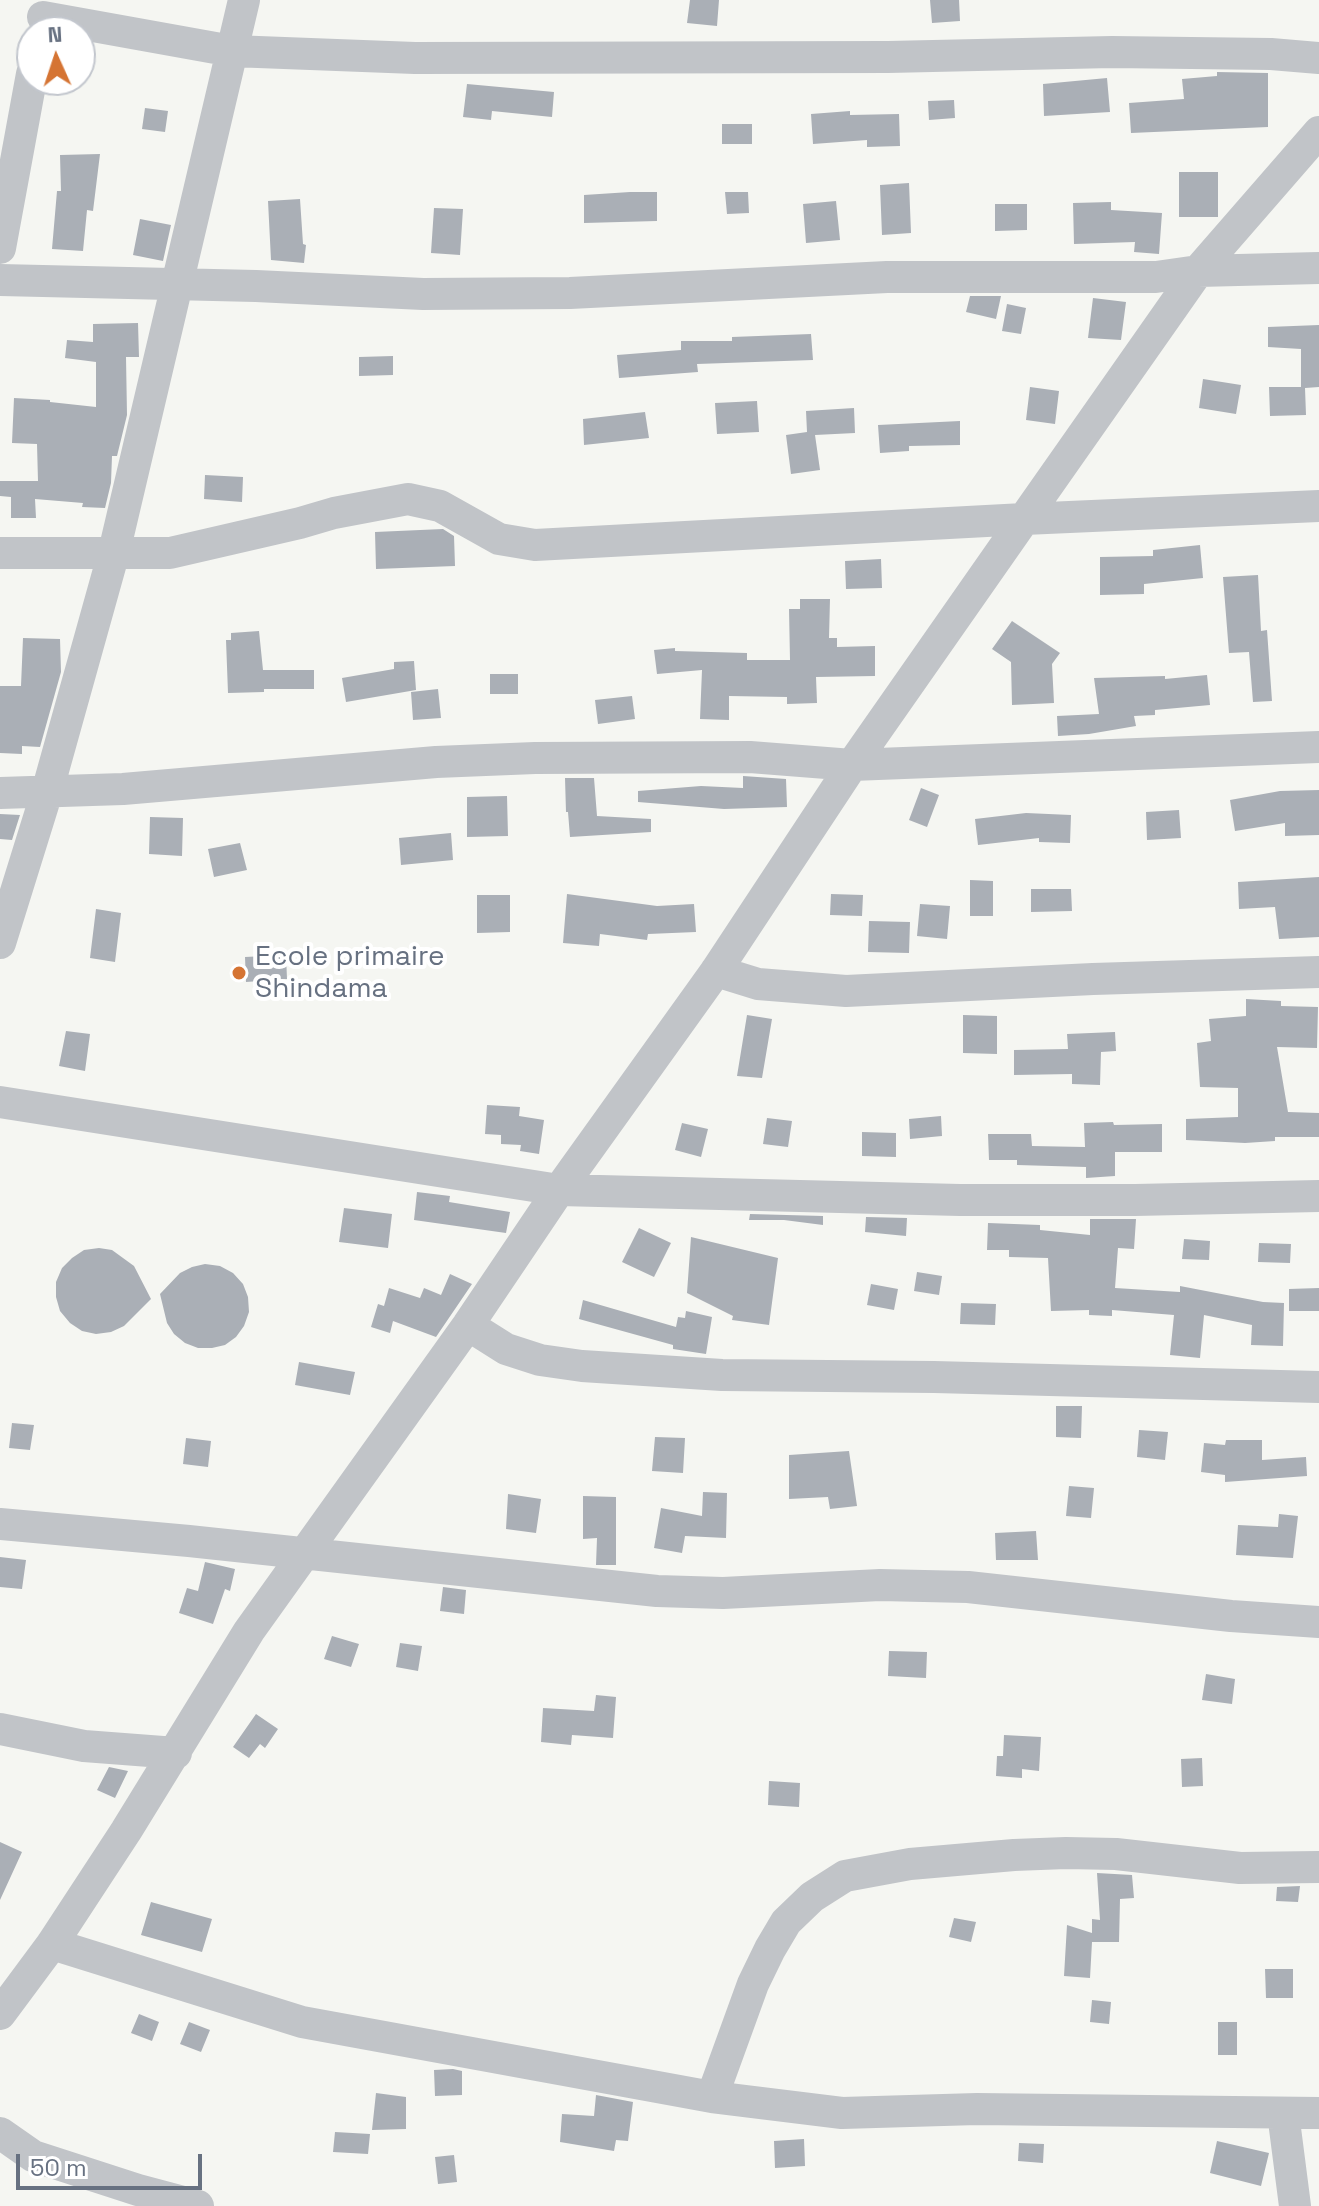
<!DOCTYPE html>
<html>
<head>
<meta charset="utf-8">
<style>
  body { margin:0 }
  #map { position:relative; width:1319px; height:2206px; overflow:hidden; background:#f5f6f2; font-family:"Space Grotesk",sans-serif }
  canvas { display:block }
  .north { position:absolute; left:16px; top:16px; width:80px; height:80px; box-sizing:border-box; background:#fff; border:2px solid #c2c6cd; border-radius:50%; rotate:357deg; font-size:22px; font-weight:700; line-height:32px; text-align:center; color:#677181 }
  .north::after { content:''; display:block; margin:auto; width:28px; height:36px; background:#d57433; clip-path:polygon(50% 0,100% 100%,50% 72%,0 100%) }
  .scale { position:absolute; left:16px; top:2154px; width:186px; height:36px; box-sizing:border-box; border:4px solid #677181; border-top:0; padding-left:10px; font-size:24px; line-height:28px; white-space:nowrap; color:#677181; -webkit-text-stroke:6px #fff; paint-order:stroke }
</style>
</head>
<body>
<div id="map">
<canvas width="1319" height="2206"></canvas>
<div class="north">N</div>
<div class="scale">50 m</div>
</div>
<script>
const ctx = document.querySelector('canvas').getContext('2d');
ctx.lineJoin = 'round';
function fill(path, color) { ctx.fillStyle = color; ctx.fill(path, 'evenodd'); }
function strokePath(path, color, width, dash) { ctx.strokeStyle = color; ctx.lineWidth = width; ctx.lineCap = dash ? 'butt' : 'round'; ctx.setLineDash(dash || []); ctx.stroke(path); }
function drawText(font, color, halo, rows, align = 'center') {
  ctx.font = font + ' "Space Grotesk",sans-serif'; ctx.lineWidth = 8; ctx.setLineDash([]); ctx.textBaseline = 'middle'; ctx.strokeStyle = halo; ctx.fillStyle = color; for (const [text, x, y, turn = 0] of rows) {
    ctx.save(); ctx.translate(x, y); ctx.rotate((+turn || 0) * Math.PI / 180); ctx.textAlign = isNaN(turn) ? turn : align; if (halo) ctx.strokeText(text, 0, 0); ctx.fillText(text, 0, 0); ctx.restore();
  }
}
const building = new Path2D(`
  M690 0H719L717 26 687 23Z
  M930 0H959L960 21 932 23Z
  M1217 72 1268 73V127L1131 133 1129 103 1184 99 1182 79 1217 76Z
  M1107 78 1110 112 1044 116 1043 84Z
  M467 84 554 92 552 117 492 111 491 120 463 117Z
  M954 100 955 118 929 120 928 101Z
  M145 108 168 111 165 132 142 129Z
  M850 111V115L899 114 900 146 867 147V140L813 144 811 114Z
  M722 124H752V144H722Z
  M100 154 93 211 87 210 83 251 52 249 57 191H61L60 155Z
  M1179 172H1218V217H1179Z
  M909 183 911 233 882 235 880 185Z
  M630 192H657V221L584 223V195Z
  M725 192H748L749 213 727 214Z
  M300 199 303 244 306 245 304 263 271 260 268 201Z
  M836 201 840 240 806 243 803 204Z
  M1111 202V210L1162 213 1159 254 1134 252 1135 242 1074 244 1073 203Z
  M995 204H1027V230L995 231Z
  M434 208 463 209 460 255 431 253Z
  M140 219 171 225 163 261 133 255Z
  M970 296H1001L996 319 966 312Z
  M1093 298 1126 302 1121 340 1088 338Z
  M1007 304 1026 308 1021 334 1002 331Z
  M138 323 139 357H126L127 415 117 456H112L111 483 105 508 82 507 83 503 35 499 36 518H11V497L0 496V481H38L37 444 12 443 14 398 50 400V402L96 407V362L65 358 67 340 93 342V324Z
  M1319 325V387L1305 388 1306 415 1270 416 1269 387H1301V349L1268 347V327Z
  M811 334 813 360 697 364 698 372 619 378 617 355 681 350V341H732V337Z
  M393 356V375L359 376V357Z
  M1203 379 1241 385 1236 414 1199 408Z
  M1030 387 1059 391 1055 424 1026 420Z
  M757 401 759 432 717 434 715 403Z
  M854 408 855 433 815 435 820 470 791 474 786 435 807 432 806 411Z
  M645 412 649 438 584 445 583 419Z
  M960 421V445L909 446V451L880 453 878 425Z
  M205 475 243 477 242 502 204 499Z
  M443 529 454 536 455 566 376 569 375 532Z
  M1200 545 1203 578 1144 584V594L1100 595V557L1153 556V550Z
  M881 559 882 588 846 589 845 561Z
  M1258 575 1261 631 1267 630 1272 701 1253 702 1249 652 1229 653 1223 577Z
  M800 599H830L829 638H837V647L875 646V676L816 677 817 703 787 704V697L729 696V720L700 719 702 670 657 674 654 650 675 648V651L747 653V660H790L789 609H800Z
  M1012 621 1060 653 1052 664 1054 703 1012 705 1011 662 992 649Z
  M259 631 263 670H314V689H264V692L228 693 226 640H231V633Z
  M23 638 60 639 61 672 40 747 22 746V754L0 753V686H21Z
  M414 661 416 690 346 702 342 678 394 669V662Z
  M490 674H518V694H490Z
  M1207 675 1210 705 1155 710V715L1134 716 1136 726 1089 734 1058 736 1057 716 1099 714 1094 678 1165 676V679Z
  M438 689 441 718 413 720 411 692Z
  M632 696 635 719 598 724 595 700Z
  M743 776 786 779 787 807 724 809 638 802V791L701 786 743 788Z
  M565 778H594L597 816 651 819V832L570 837 568 812H566Z
  M921 788 939 795 927 827 909 820Z
  M1319 790V835L1285 836V823L1235 831 1230 800 1280 791Z
  M507 796 508 836 467 837V797Z
  M1179 810 1181 838 1147 840 1146 812Z
  M1026 813 1071 815 1070 843 1039 842V838L978 845 975 819Z
  M0 814 20 815 12 840 0 839Z
  M150 817 183 818 182 856 149 854Z
  M451 833 453 860 401 865 399 838Z
  M240 843 247 870 214 877 208 849Z
  M1319 877V937L1279 939 1275 907 1239 909 1238 882Z
  M970 880 993 881V916H970Z
  M1031 889H1071L1072 911 1031 912Z
  M567 894 657 906 694 904 696 932 648 934 647 940 600 934 599 946 563 943Z
  M831 894 863 895 862 916 830 915Z
  M477 895H510V932L477 933Z
  M920 904 950 906 947 939 917 936Z
  M96 909 121 913 115 962 90 958Z
  M869 921 910 922 909 953 868 952Z
  M286 955 287 979 246 982 245 957Z
  M1246 999 1281 1001V1006L1318 1007 1317 1048 1277 1047 1288 1112 1319 1113V1137H1275V1141L1245 1143 1186 1140V1119L1238 1117V1088L1200 1087 1197 1043 1211 1041 1209 1019 1246 1016Z
  M747 1015 772 1019 762 1078 737 1076Z
  M963 1015 997 1016V1054L963 1053Z
  M66 1031 90 1034 85 1071 59 1066Z
  M1115 1032 1116 1051 1101 1052 1100 1085 1072 1084V1074L1014 1075V1050L1068 1049 1067 1034Z
  M487 1105 520 1107 519 1116 544 1120 539 1154 520 1151 521 1145 501 1144V1135L485 1134Z
  M941 1116 942 1136 910 1139 909 1119Z
  M767 1118 792 1121 788 1147 763 1144Z
  M1113 1122 1114 1125 1162 1124V1152H1115V1176L1086 1178V1167L1017 1165V1160H989L988 1134H1031L1032 1146 1085 1147 1084 1123Z
  M682 1123 708 1129 701 1157 675 1150Z
  M862 1132 896 1133V1157L862 1156Z
  M417 1192 450 1196 449 1202 510 1212 506 1233 414 1220Z
  M344 1208 392 1214 388 1248 339 1242Z
  M750 1214 823 1216V1225L784 1220H749Z
  M866 1217 907 1218 906 1236 865 1232Z
  M1090 1219H1136L1134 1249 1118 1248 1115 1288 1180 1292V1286L1263 1302 1284 1303 1283 1346 1251 1345 1252 1325 1204 1315 1200 1358 1170 1355 1174 1315 1112 1310V1316L1089 1315V1310L1051 1311 1048 1258 1009 1257V1250H987L988 1223 1040 1225V1230L1090 1235Z
  M639 1228 671 1243 654 1277 622 1262Z
  M691 1237 778 1258 769 1325 732 1320 733 1316 687 1293Z
  M1184 1239 1210 1241 1209 1260 1182 1259Z
  M1259 1243 1291 1244 1290 1263 1258 1262Z
  M99 1248 112 1250 134 1266 151 1299 124 1326 111 1332 96 1334 82 1331 70 1323 60 1311 56 1297V1282L62 1268 72 1258 84 1250Z
  M205 1264 220 1266 233 1273 243 1284 248 1297 249 1312 244 1326 236 1337 225 1345 212 1348H198L185 1343 174 1334 167 1323 160 1294 180 1273 192 1267Z
  M917 1272 942 1276 939 1295 914 1291Z
  M450 1274 472 1284 436 1337 393 1321 390 1333 371 1327 378 1304 384 1306 389 1288 420 1298 424 1288 441 1295Z
  M871 1284 898 1289 894 1310 867 1305Z
  M1319 1288V1311H1289V1289Z
  M583 1300 676 1327 678 1317 685 1318 686 1311 712 1317 706 1354 673 1349V1345L579 1319Z
  M961 1303 996 1304 995 1325 960 1324Z
  M299 1362 355 1372 350 1395 295 1385Z
  M1056 1406H1082L1081 1438 1056 1437Z
  M12 1423 34 1425 30 1450 9 1448Z
  M1139 1430 1168 1432 1165 1460 1137 1457Z
  M655 1437 685 1438 683 1473 652 1471Z
  M186 1438 211 1441 208 1467 183 1464Z
  M1226 1440H1262V1460L1306 1457 1307 1476 1225 1482V1475L1201 1472 1204 1443 1225 1445Z
  M849 1451 857 1506 830 1509 828 1497 789 1499V1455Z
  M1069 1486 1094 1488 1091 1518 1066 1516Z
  M703 1492 727 1493 726 1538 685 1536 682 1553 654 1548 661 1508 702 1516Z
  M508 1494 541 1499 536 1533 506 1529Z
  M583 1496 616 1497V1565H596L597 1538 583 1539Z
  M1279 1514 1298 1516 1293 1558 1236 1555 1238 1525 1278 1527Z
  M1036 1531 1038 1560H996L995 1533Z
  M0 1557 26 1560 22 1589 0 1587Z
  M205 1562 235 1569 230 1591 225 1589 213 1624 179 1613 187 1588 198 1591Z
  M443 1587 466 1590 464 1614 440 1611Z
  M332 1636 359 1644 351 1667 324 1659Z
  M400 1643 422 1646 418 1671 396 1667Z
  M889 1651 927 1652 926 1678 888 1676Z
  M1206 1674 1235 1679 1232 1704 1202 1700Z
  M596 1695 616 1697 613 1738 572 1735 571 1745 541 1742 543 1708 594 1711Z
  M256 1714 278 1729 265 1748 260 1744 249 1758 233 1747Z
  M1004 1735 1041 1737 1039 1771 1022 1769V1778L996 1776 997 1756H1003Z
  M1202 1758 1203 1786 1182 1787 1181 1759Z
  M109 1767 128 1771 115 1798 97 1790Z
  M769 1781 800 1783 799 1807 768 1805Z
  M0 1842 22 1852 0 1900Z
  M1097 1873 1132 1875 1134 1898 1120 1899 1119 1942H1092L1090 1978 1064 1976 1067 1925 1092 1933V1919L1100 1920Z
  M1300 1886 1298 1902 1276 1901 1277 1887Z
  M151 1902 212 1919 202 1952 141 1935Z
  M954 1918 976 1922 971 1942 949 1937Z
  M1265 1969H1293V1998H1266Z
  M1092 2000 1111 2002 1109 2024 1090 2022Z
  M139 2014 159 2022 152 2041 131 2033Z
  M189 2022 210 2030 201 2052 180 2044Z
  M1218 2022H1237V2055H1218Z
  M453 2069 462 2071V2095L435 2096 434 2070Z
  M376 2093 406 2097V2129L372 2130Z
  M596 2095 633 2102 628 2141 616 2140 614 2151 560 2142 562 2114 594 2116Z
  M335 2132 370 2134 368 2154 333 2152Z
  M804 2139 805 2166 775 2168 774 2141Z
  M1217 2141 1269 2153 1261 2186 1210 2173Z
  M1019 2143 1044 2144 1043 2163 1018 2161Z
  M454 2155 457 2182 438 2184 435 2157Z`);
const minor = new Path2D(`
  M43 17 232 51 415 58 888 57 1112 52 1271 54 1319 58
  M0 248 32 74
  M0 280 256 286 423 294 570 293 887 277H1156L1198 271 1319 268
  M0 553H170L300 523 334 513 408 499 440 506 499 539 535 545 1024 519 1319 506
  M0 793 123 789 436 762 535 758 750 757 852 765 1319 747
  M0 943 47 792 114 552 244 0
  M716 971 758 984 846 991 1093 979 1319 972
  M0 1102 559 1190 960 1200H1135L1319 1196
  M468 1325 506 1349 540 1360 582 1366 722 1375 934 1377 1319 1387
  M0 1524 189 1541 657 1591 723 1593 880 1585 968 1587 1231 1616 1319 1622
  M0 1729 84 1746 176 1753
  M52 1944 302 2022 712 2097 842 2113 977 2109 1319 2113
  M0 2014 52 1944 126 1831 249 1631 468 1325 559 1190 716 971 852 765 1024 519 1198 271 1319 132
  M712 2097 753 1984 770 1949 786 1922 812 1897 845 1876 910 1864 1014 1855 1066 1853 1116 1854 1240 1868 1319 1867
  M1283 2113 1295 2206
  M0 2133 33 2156 138 2190 198 2206`);
const markers = [
  [239,973,8,"#d57433"]
];
const poiNames = [
  ["Ecole primaire",255,957],
  ["Shindama",255,989]
];
fill(building, '#aaafb6');
strokePath(minor, '#c1c4c8', 32);
for (const [x, y, r, color] of markers) { const dot = new Path2D(); dot.arc(x, y, r, 0, 2 * Math.PI); ctx.fillStyle = color; ctx.fill(dot); strokePath(dot, '#fff', 3); }
drawText('28px', '#677181', '#fff', poiNames, 'left');
</script>
</body>
</html>
